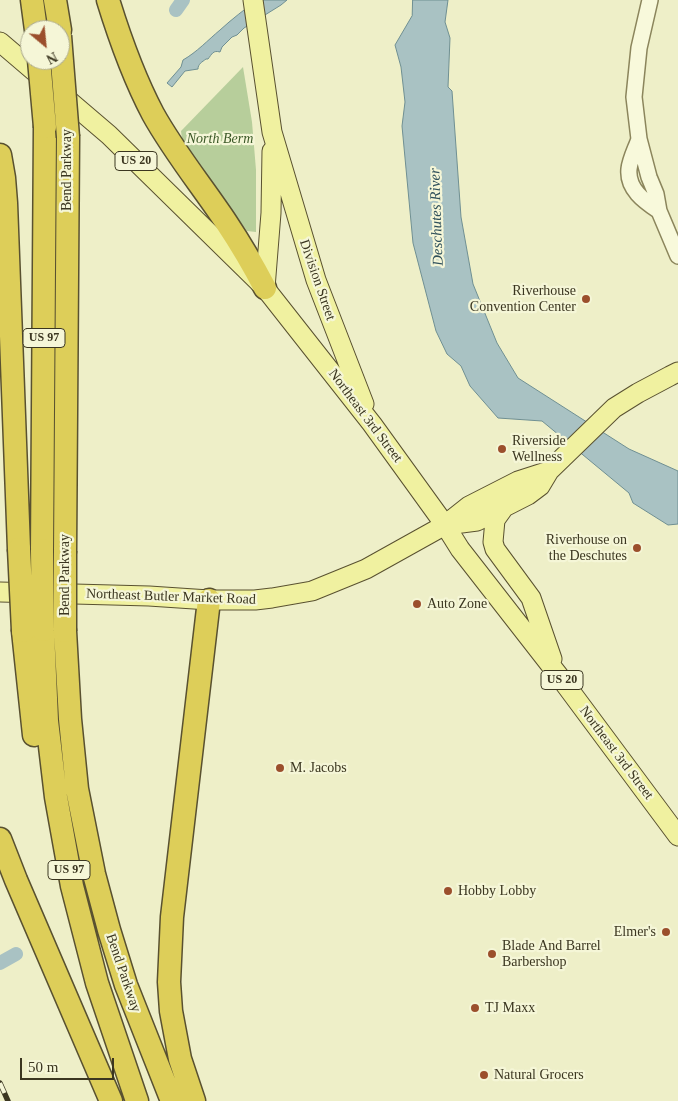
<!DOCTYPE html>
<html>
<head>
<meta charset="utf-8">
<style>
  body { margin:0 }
  #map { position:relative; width:678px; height:1101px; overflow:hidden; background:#eeefc8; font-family:Georgia,serif }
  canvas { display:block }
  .north { position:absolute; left:20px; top:20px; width:50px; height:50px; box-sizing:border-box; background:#f5f6d7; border:1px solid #aba98e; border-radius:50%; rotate:152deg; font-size:14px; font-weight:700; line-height:20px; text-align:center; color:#3b3620 }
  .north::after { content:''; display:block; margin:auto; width:18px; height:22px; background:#9b4f2c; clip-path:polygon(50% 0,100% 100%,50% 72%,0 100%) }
  .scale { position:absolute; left:20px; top:1058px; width:94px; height:22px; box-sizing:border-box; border:2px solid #3b3620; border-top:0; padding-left:6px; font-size:15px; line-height:18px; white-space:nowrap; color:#3b3620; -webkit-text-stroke:4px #f5f6d7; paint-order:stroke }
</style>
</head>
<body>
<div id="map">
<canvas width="678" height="1101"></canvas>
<div class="north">N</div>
<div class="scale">50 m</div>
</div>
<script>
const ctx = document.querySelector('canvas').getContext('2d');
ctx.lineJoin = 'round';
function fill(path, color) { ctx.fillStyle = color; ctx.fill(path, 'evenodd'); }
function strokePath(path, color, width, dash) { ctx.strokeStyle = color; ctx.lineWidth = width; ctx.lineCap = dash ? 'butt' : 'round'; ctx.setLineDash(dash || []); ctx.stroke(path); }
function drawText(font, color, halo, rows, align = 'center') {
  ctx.font = font + ' Georgia,serif'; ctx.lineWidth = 4.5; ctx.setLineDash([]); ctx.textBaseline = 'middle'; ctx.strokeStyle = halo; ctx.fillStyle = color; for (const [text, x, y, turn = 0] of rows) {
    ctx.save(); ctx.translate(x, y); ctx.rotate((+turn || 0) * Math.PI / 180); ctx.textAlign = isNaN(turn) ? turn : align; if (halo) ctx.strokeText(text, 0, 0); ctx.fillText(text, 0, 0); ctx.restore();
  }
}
const green = new Path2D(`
  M243 67 252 122 256 170V232L247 231 183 147 181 131Z`);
const water = new Path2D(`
  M257 0H287L281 5 244 28 237 35 232 37 222 47 220 52C213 50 212 54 208 59H206C202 62 198 64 198 69L185 71 172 87 167 83 181 67 183 60C197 52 208 40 220 30 232 19 244 10 257 0Z
  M413 0H448L445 22 450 38 448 87 452 91 461 217 473 284 497 343 518 378 629 449 678 471V524L668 525 633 503 629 493 542 421 498 418 470 386 461 366 447 354 436 331 413 243 402 126 405 102 401 67 395 45 412 16Z`);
const canal = new Path2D(`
  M176 10 183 0
  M0 963 16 954`);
const minor = new Path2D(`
  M650 0 639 48 634 97 639 139 649 177 656 194 659 211 678 256
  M639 139C636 148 630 159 629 169 627 189 644 201 659 211`);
const major = new Path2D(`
  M253 0 272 132 316 280 364 404
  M0 42 109 135 265 288 372 424 445 525 460 549 559 676 678 836
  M265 288 271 213 272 151
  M505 506 495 520 493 542 495 549 531 598 552 659
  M446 525 477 521 528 495 540 486 549 471 614 408 638 393 670 376 678 372
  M0 592 149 596 209 600H255L272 598 312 591 366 569 445 525 469 506 518 481 549 471`);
const highway = new Path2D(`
  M32 0 36 30
  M55 0 60 30
  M108 0C120 39 134 78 153 114 174 152 202 186 226 222 240 243 253 265 265 288
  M0 155 4 178 6 203 19 549
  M42 550 45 127
  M65 551 68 137
  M43 630 47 721 56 797 72 886 97 983 137 1101
  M23 631 34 735
  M65 631 70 719 77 789 94 874 109 930 126 985 172 1101
  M0 839 16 880 111 1101
  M194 1101 180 1059 171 1011 169 982 172 917 209 600`);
const rail = new Path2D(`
  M0 1083 8 1101`);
const highwayBridge = new Path2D(`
  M60 36 68 137
  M39 60 45 127
  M19 549 23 631
  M42 550 43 630
  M65 631V551`);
const markers = [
  [586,299,5,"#9b4f2c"],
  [502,449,5,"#9b4f2c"],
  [637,548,5,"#9b4f2c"],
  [417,604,5,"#9b4f2c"],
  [280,768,5,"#9b4f2c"],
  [448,891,5,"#9b4f2c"],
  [666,932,5,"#9b4f2c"],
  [492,954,5,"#9b4f2c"],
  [475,1008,5,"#9b4f2c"],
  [484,1075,5,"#9b4f2c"]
];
const shields = [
  [136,161,42],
  [44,338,42],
  [562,680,42],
  [69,870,42]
];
const shieldNames = [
  ["US 20",136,161],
  ["US 97",44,338],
  ["US 20",562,680],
  ["US 97",69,870]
];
const parkNames = [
  ["North Berm",220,139]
];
const streetNames = [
  ["Bend Parkway",67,170,-90],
  ["Division Street",317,280,71],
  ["Northeast 3rd Street",365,416,53],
  ["Bend Parkway",65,575,-90],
  ["Northeast Butler Market Road",171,597,2],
  ["Northeast 3rd Street",616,753,53],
  ["Bend Parkway",123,973,71]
];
const poiNames = [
  ["Riverhouse",576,291,"right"],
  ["Convention Center",576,307,"right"],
  ["Riverside",512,441],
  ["Wellness",512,457],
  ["Riverhouse on",627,540,"right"],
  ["the Deschutes",627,556,"right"],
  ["Auto Zone",427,604],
  ["M. Jacobs",290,768],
  ["Hobby Lobby",458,891],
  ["Elmer's",656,932,"right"],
  ["Blade And Barrel",502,946],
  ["Barbershop",502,962],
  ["TJ Maxx",485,1008],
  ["Natural Grocers",494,1075]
];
const waterNames = [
  ["Deschutes River",437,217,-92]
];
fill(green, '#b7ce9b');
fill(water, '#a9c2c3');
strokePath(water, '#6f8f92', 1);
strokePath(canal, '#a9c2c3', 14);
strokePath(minor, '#8b855c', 18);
strokePath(major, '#595130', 21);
strokePath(highway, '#595130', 25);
strokePath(minor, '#f8f9db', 15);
strokePath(major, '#f0f1a0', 19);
strokePath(highway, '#ddce59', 22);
strokePath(rail, '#3b3620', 5.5);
strokePath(rail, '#f5f6d7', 4, [11]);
strokePath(highwayBridge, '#595130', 25, []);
strokePath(highwayBridge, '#ddce59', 22);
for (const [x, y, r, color] of markers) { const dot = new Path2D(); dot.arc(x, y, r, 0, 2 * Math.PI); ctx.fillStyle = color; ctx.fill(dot); strokePath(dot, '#f5f6d7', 2); }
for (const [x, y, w] of shields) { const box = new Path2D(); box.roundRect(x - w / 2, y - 9.5, w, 19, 4); ctx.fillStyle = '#f5f6d7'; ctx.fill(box); strokePath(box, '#3b3620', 1); }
drawText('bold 12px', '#3b3620', null, shieldNames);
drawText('italic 14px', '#3b5827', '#f5f6d7', parkNames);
drawText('14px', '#3b3620', '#f5f6d7', streetNames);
drawText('14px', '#3b3620', '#f5f6d7', poiNames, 'left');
drawText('italic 15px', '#2f505b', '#f5f6d7', waterNames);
</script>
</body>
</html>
